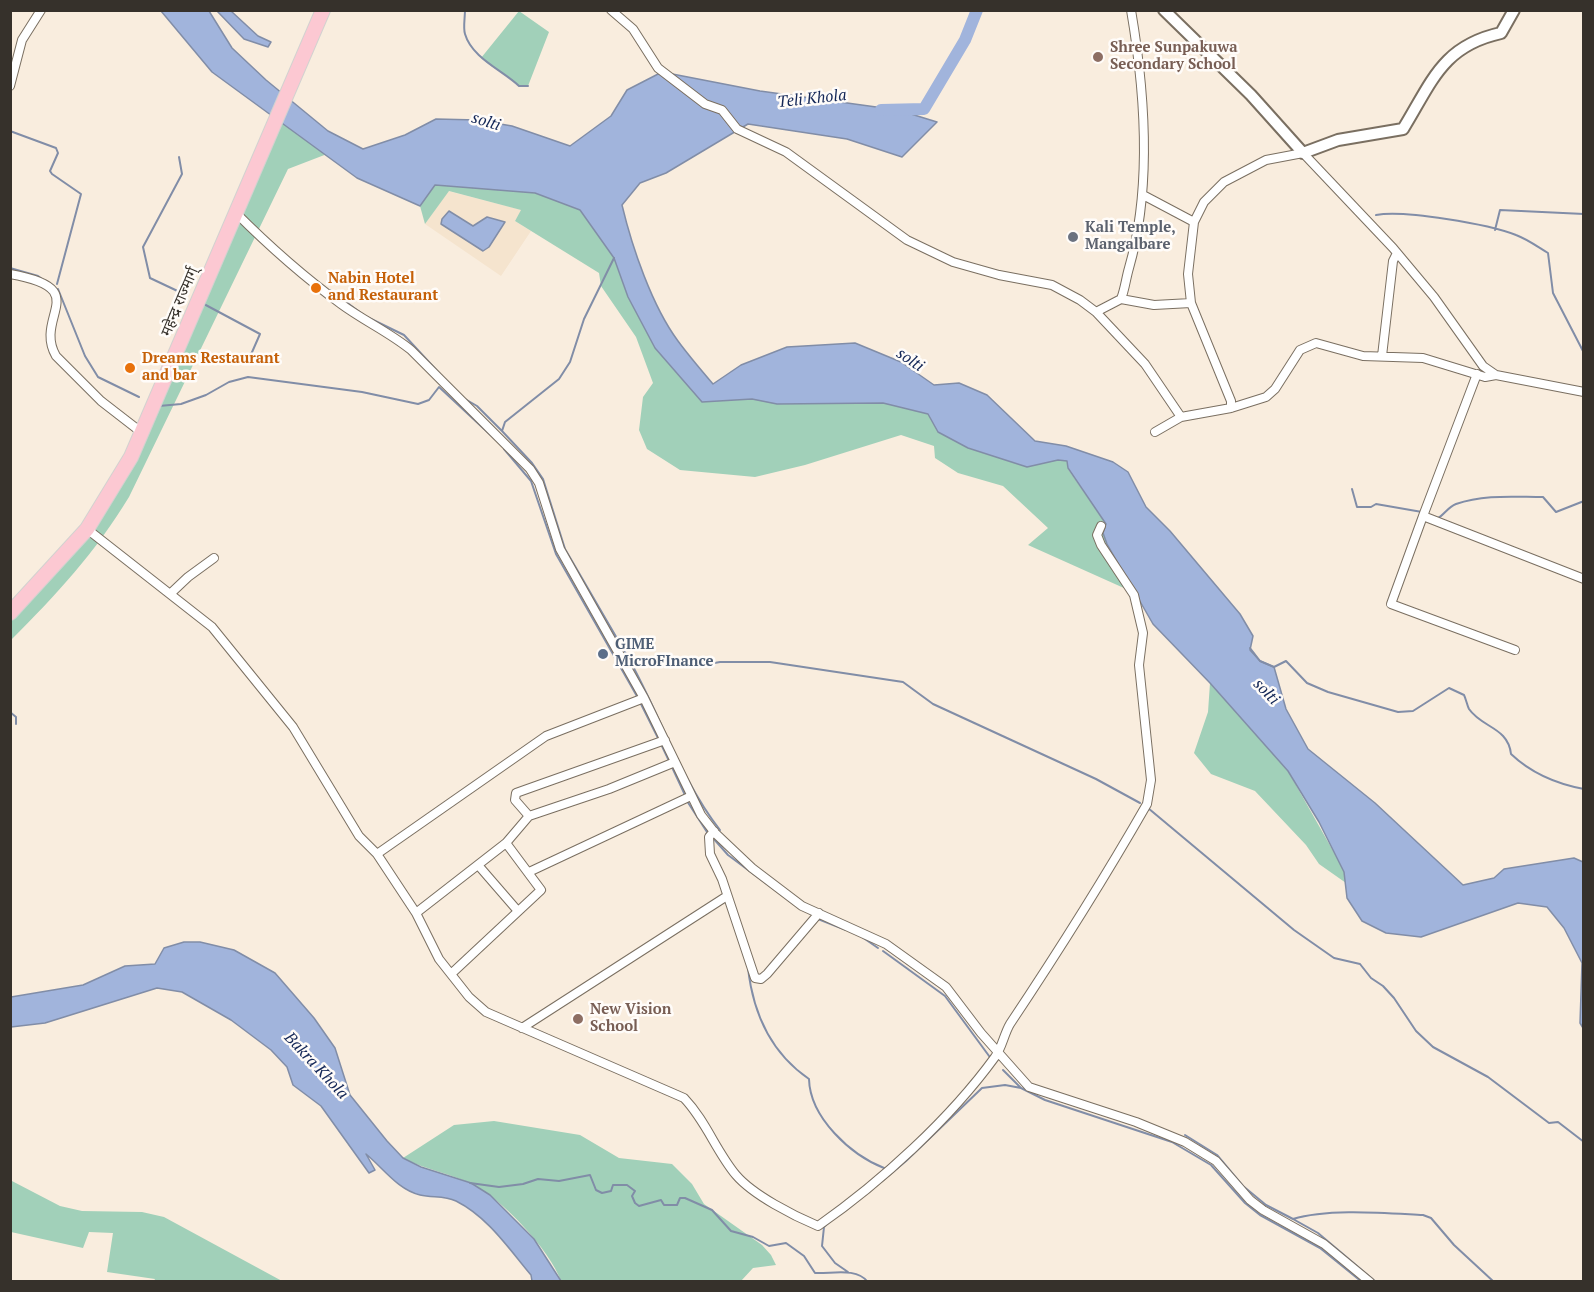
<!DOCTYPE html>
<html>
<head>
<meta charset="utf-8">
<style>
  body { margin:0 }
  #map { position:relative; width:1594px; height:1292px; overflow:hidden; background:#f9edde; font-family:"PT Serif",serif }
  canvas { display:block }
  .frame { position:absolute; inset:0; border:12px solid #36312b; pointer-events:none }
</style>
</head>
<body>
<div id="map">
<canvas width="1594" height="1292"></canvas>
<div class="frame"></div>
</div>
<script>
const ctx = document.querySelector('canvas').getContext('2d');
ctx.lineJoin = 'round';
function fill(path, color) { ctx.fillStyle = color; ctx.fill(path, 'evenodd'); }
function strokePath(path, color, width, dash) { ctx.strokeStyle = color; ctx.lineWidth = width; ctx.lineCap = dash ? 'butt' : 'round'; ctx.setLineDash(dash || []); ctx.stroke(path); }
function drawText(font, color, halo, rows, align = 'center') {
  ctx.font = font + ' "PT Serif","Noto Sans Devanagari",serif'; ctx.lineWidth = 5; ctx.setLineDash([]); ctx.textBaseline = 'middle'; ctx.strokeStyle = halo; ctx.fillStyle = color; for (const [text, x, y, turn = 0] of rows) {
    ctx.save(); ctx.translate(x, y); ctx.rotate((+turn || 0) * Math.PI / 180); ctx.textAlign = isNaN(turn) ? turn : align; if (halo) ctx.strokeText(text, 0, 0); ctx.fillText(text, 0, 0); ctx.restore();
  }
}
const built = new Path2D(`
  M448 191 522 210 515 221 531 231 501 276 425 224Z`);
const green = new Path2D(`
  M519 11 549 32 528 86H519C505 73 493 69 481 58Z
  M277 117 327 154 288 169 129 497C95 553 57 594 11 640L10 613 87 529 131 457Z
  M435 185 535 193 580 210 614 258 628 297 655 348 702 402 752 399 777 404 883 403 928 414 968 448 1027 467 1058 460 1067 461 1068 469 1106 524 1135 593 1028 545 1048 528 1003 486 958 473 935 458 934 446 901 435 805 465 755 477 680 470 647 449 639 430 643 397 653 383 636 337 601 286 599 273 515 221 521 210 449 191 425 224 420 206Z
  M1210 683 1288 771 1345 872 1346 883 1319 864 1306 845 1255 791 1211 774 1194 753 1208 712Z
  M494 1121 580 1135 619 1158 672 1164 692 1184 704 1204 762 1245 771 1255 776 1265 753 1268 741 1281H561C550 1250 501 1198 472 1184 452 1174 426 1170 403 1158L454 1125Z
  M10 1180 60 1206 82 1211 142 1212 164 1217 282 1281H154L155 1279 107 1272 113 1233 89 1232 83 1248 11 1232Z`);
const water = new Path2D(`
  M161 11H209L232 48 266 80 328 131 363 149 405 135 436 119 477 120 512 126 570 146 611 116 627 90 662 72 760 91 898 110 937 122 902 157 847 139 748 124 666 173 640 183 622 205C632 247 652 306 678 341 689 356 701 370 713 384L741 365 787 347 855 343 901 362 934 385 959 383 987 395 1035 441 1066 446 1113 462 1128 472 1146 507 1170 531 1240 614 1253 636 1250 650 1260 661 1274 667 1286 709 1308 749 1375 803 1463 885 1494 878 1504 869 1574 858 1583 862V1028L1580 1023 1582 963 1564 928 1547 907 1518 903 1421 937 1386 933 1362 921 1347 898 1344 872 1319 822 1288 771 1210 683 1153 624 1107 544 1103 533 1106 524 1068 468 1067 461 1058 460 1027 467 968 448 938 432 928 414 883 403 777 404 752 399 702 402 655 348 628 297 614 258 580 210 535 193 435 185 420 206 357 178 212 72Z
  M217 11H231L258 36 271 42 268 47 244 39Z
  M449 211 473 226 487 217 505 222 489 247 483 251 441 224 442 219Z
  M184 942H200L234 950 275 973 314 1018 335 1048 350 1095 387 1141 403 1158 421 1167 471 1183 490 1195 534 1239 561 1281H532L531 1275C509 1249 488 1217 456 1201 444 1195 433 1198 420 1195 398 1190 383 1168 366 1154L375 1170 369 1173 321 1106 293 1085 287 1067 271 1050 231 1020 182 992 157 988 45 1023 11 1027V997L83 985 125 966 155 964 164 948Z`);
const stream = new Path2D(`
  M465 10C465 18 463 28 465 34 472 58 502 70 519 86H528
  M10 131 56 148 58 153 50 171 52 174 81 194 57 284
  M179 157 182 174 143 247 150 278 186 295
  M1376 215C1405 210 1488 224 1516 235 1527 239 1538 247 1548 253L1553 293 1584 353
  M1495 230 1500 210 1584 214
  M614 258 584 319 570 362 559 379 505 422 502 431 532 463 543 479 565 549 629 659 657 666 692 667 720 662H770L903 682 933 704 1096 779 1140 803
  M10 268 38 276 46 282
  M58 289 85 356 98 377 139 397
  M330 290 365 316 404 335 440 374
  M202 303 260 334 249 359
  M465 399 477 406 502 431
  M159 406 181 404 206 395 229 382 248 377 362 392 418 404 429 400 439 387 496 440
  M504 449 531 481 556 554 638 698
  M1352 489 1357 507H1371L1376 504 1422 512
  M1438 518C1444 515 1448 507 1456 504 1484 494 1514 497 1543 497L1556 512 1584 501
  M1250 648 1260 661 1274 667 1286 661 1307 683 1328 692 1398 712 1413 711 1449 688 1464 695C1466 699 1467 705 1469 709 1482 728 1508 727 1511 754 1531 773 1557 784 1584 789
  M630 661C660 715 682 782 720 830
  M640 702 659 740
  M10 712 16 717V724
  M661 744 670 763
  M671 765 685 795
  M687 801 707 832 706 836
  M1148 808 1294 930 1334 958 1360 964 1371 978 1383 986 1394 998 1416 1031 1433 1047 1488 1077 1549 1123 1558 1122 1584 1142
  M713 838 728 855 795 905
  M818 919 846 930
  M862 937 878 948
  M883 951 945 996 992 1060
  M748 968C753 1013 771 1053 809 1079 810 1118 851 1155 884 1168
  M1003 1070 1021 1088 1045 1100 1172 1142 1211 1165 1245 1203 1260 1215 1320 1248 1362 1282
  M1185 1135 1217 1155 1243 1186 1266 1205 1293 1219C1328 1208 1385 1213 1423 1215L1431 1218 1454 1245 1494 1282
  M881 1182 906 1161 982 1088 1005 1085 1021 1088
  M470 1183 499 1187 523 1184 538 1179 559 1181 590 1175 596 1190 602 1193 611 1191 613 1185H627L635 1191 632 1196 635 1203 639 1206 661 1200 664 1205H677L680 1198H685L712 1210 731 1231 753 1237 769 1246 786 1243 804 1256 815 1273C832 1274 856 1267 868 1282
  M1293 1219 1318 1233 1376 1282
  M829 1222 824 1227 822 1246 835 1263 848 1272`);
const river = new Path2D(`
  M881 110 924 109 965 40 977 10`);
const minor = new Path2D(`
  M611 10 633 29 658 68 705 104 722 110 737 129 786 152 907 240 953 262 999 275 1052 285 1080 300 1096 312 1145 364 1181 417
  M10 86 22 40 41 10
  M1143 195 1194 222
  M235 212C268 245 304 277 341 304 364 321 389 332 411 350L530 469 539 483 560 549 644 698 701 815 715 833 752 868 802 906 886 944 946 987 981 1033 1029 1087 1136 1122 1185 1142 1216 1161 1250 1200 1263 1210 1324 1244 1370 1282
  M10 274C95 289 33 316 56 356L101 401 141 432
  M1121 299 1154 305 1191 303
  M1096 312 1121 299C1125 289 1126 278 1129 268 1152 188 1145 92 1131 10
  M1382 356 1393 261 1397 253
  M1231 408V401L1191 303 1188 274 1194 222 1204 202 1224 182 1266 160 1303 153 1393 248 1434 297 1483 366 1496 375 1584 392
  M1155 432 1181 417 1231 408 1266 397 1275 389 1300 350 1316 343 1363 356 1423 358 1485 377 1496 375
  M1423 516 1477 374
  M87 529 212 627 293 727 359 836 377 854 416 913 439 959 469 997 486 1012 684 1098C706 1121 716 1151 736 1175 753 1195 794 1216 818 1226 881 1182 950 1119 995 1057 1002 1048 1004 1034 1010 1024 1058 952 1104 879 1147 804L1151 780 1139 665 1143 633 1134 595 1101 545 1097 535 1101 526
  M170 594 188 577 214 558
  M1515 650 1391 604 1423 516 1584 579
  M529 816 515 800 516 793 665 740
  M714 831 709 837 710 854 722 879 755 978 761 979 767 974 819 913
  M377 854 546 736 644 698
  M478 865 517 910
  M529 872 691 796
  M416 913 506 843 529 816 609 789 675 762
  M451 974 541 890 506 843
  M522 1028 727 896`);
const tertiary = new Path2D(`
  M1164 10 1251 95 1303 153 1338 140 1403 129C1432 82 1442 46 1501 33L1514 10`);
const trunk = new Path2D(`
  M10 613 87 529 131 457 323 10`);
const markers = [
  [1098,57,6,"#8d6e63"],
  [1073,237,6,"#6b7280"],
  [316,288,6,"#e8710a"],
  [130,368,6,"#e8710a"],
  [603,654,6,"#5c6f8a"],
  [578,1019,6,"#8d6e63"]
];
const educationNames = [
  ["Shree Sunpakuwa",1110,48],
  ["Secondary School",1110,65],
  ["New Vision",590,1010],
  ["School",590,1027]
];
const worshipNames = [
  ["Kali Temple,",1085,228],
  ["Mangalbare",1085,245]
];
const foodNames = [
  ["Nabin Hotel",328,279],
  ["and Restaurant",328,296],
  ["Dreams Restaurant",142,359],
  ["and bar",142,376]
];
const streetNames = [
  ["महेन्द्र राज्मार्ग्",180,302,-67]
];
const serviceNames = [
  ["GIME",615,645],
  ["MicroFInance",615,662]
];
const waterNames = [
  ["Teli Khola",812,99,-6],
  ["solti",486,122,17],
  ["solti",910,360,34],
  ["solti",1266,692,46],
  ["Bakra Khola",316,1066,47]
];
fill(built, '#f5e4ce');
fill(green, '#a1d0b9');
fill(water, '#a1b4dc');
strokePath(water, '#818da7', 1.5);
strokePath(stream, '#818da7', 2);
strokePath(river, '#a1b4dc', 12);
strokePath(minor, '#7a6f61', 10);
strokePath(tertiary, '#7a6f61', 14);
strokePath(trunk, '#d3d2d0', 16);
strokePath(minor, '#fff', 8);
strokePath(tertiary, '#fff', 10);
strokePath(trunk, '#fcc8d2', 14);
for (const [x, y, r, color] of markers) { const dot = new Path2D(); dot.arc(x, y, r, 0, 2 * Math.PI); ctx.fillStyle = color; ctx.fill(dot); strokePath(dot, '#fffcf9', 2); }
drawText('bold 15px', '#785e54', '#fffcf9', educationNames, 'left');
drawText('bold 15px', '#5b616d', '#fffcf9', worshipNames, 'left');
drawText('bold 15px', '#c56008', '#fffcf9', foodNames, 'left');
drawText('15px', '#36312b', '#fffcf9', streetNames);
drawText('bold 15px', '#4e5e75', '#fffcf9', serviceNames, 'left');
drawText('italic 16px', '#142757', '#fffcf9', waterNames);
</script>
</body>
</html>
